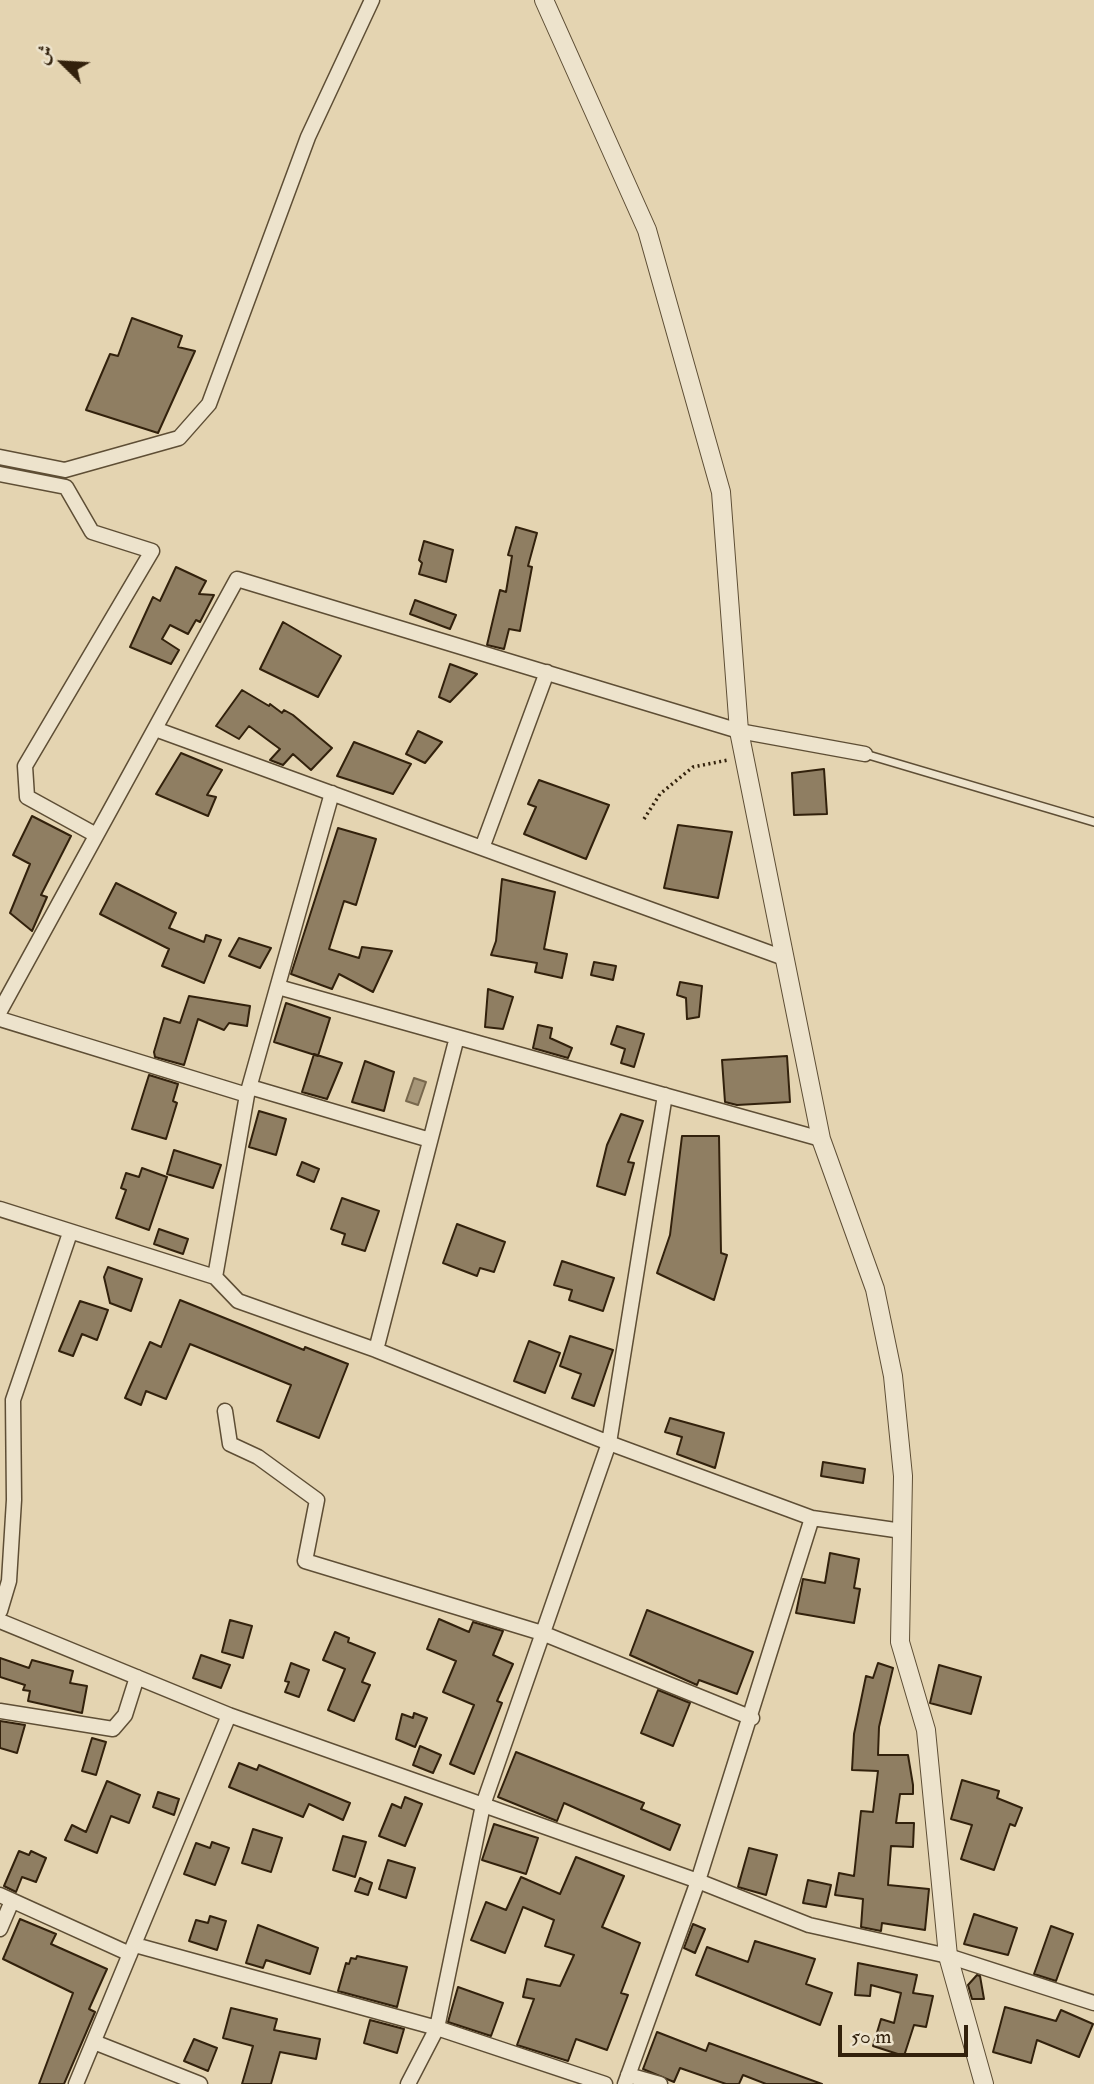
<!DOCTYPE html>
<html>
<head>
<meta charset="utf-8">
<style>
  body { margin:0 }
  #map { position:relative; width:1094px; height:2084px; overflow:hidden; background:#e4d4b1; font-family:"IM FELL Double Pica",Amiri,serif }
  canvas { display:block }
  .north { position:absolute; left:28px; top:28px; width:70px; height:70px; -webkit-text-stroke:5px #ede3cc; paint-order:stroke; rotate:294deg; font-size:19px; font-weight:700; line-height:28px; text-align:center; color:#32210c }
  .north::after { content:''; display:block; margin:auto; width:24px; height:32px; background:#32210c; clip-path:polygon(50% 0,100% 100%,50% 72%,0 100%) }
  .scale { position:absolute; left:838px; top:2025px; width:130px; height:32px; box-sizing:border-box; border:4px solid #32210c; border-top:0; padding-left:9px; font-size:21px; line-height:24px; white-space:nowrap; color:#32210c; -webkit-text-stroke:5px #ede3cc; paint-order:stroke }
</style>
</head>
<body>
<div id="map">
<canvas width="1094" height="2084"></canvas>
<div class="north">ش</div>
<div class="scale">50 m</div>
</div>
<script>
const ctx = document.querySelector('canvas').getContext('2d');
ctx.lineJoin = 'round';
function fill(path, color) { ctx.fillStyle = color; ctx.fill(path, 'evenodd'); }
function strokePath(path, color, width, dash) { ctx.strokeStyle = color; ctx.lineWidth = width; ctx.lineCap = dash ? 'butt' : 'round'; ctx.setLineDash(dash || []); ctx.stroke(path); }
const water = new Path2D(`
  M414 1078 426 1082 418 1105 406 1101Z`);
const building = new Path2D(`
  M132 318 182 336 178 347 195 351 158 433 86 410 110 354 118 356Z
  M516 527 537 533 528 566 532 567 520 631 509 629 504 649 487 645 500 590 506 592 512 556 508 555Z
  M424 541 453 550 446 582 419 574 422 563 419 560Z
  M176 567 206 581 199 594 214 595 200 622 196 620 188 634 170 625 162 639 179 650 171 664 130 647 153 597 160 601Z
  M415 600 456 615 450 629 410 614Z
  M283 622 341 656 318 697 260 669Z
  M450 664 477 674 450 702 439 697Z
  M242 690 269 706 270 704 282 713 284 710 293 715 332 748 311 770 293 754 283 765 270 760 280 749 249 726 239 739 216 726Z
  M418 731 442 742 425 763 406 754Z
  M354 742 411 764 393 794 337 776Z
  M181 753 222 770 207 795 216 797 208 816 156 794Z
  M824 769 827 814 794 815 792 773Z
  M539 780 609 805 586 859 524 834 536 807 528 804Z
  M32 816 71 836 41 895 47 897 32 931 10 913 30 864 13 855Z
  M678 825 732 832 718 898 664 888Z
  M338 828 376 839 356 905 344 901 329 949 359 958 362 947 392 951 373 992 339 974 332 989 291 974Z
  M502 879 555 892 544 949 567 954 562 978 535 972 537 963 491 955 496 941Z
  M116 883 176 913 169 928 204 942 206 935 221 940 204 983 162 966 169 949 100 914Z
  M239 938 271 948 260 968 229 956Z
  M594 962 616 966 613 980 591 975Z
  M680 982 702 986 699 1017 687 1019 686 998 677 995Z
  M488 989 513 997 503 1029 485 1027Z
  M189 996 250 1006 247 1026 229 1023 224 1030 198 1019 184 1065 155 1057 154 1052 164 1018 180 1023Z
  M286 1003 330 1018 318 1056 274 1042Z
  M538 1025 552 1028 550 1038 572 1048 568 1058 533 1048Z
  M617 1026 644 1034 634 1067 621 1063 625 1049 611 1044Z
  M314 1054 342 1063 327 1099 302 1092Z
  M787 1056 790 1102 737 1105 725 1102 722 1060Z
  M365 1061 394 1072 384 1111 352 1102Z
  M149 1075 178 1084 173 1101 177 1103 166 1139 132 1129Z
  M259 1111 286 1119 276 1155 249 1147Z
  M621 1114 643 1121 628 1162 634 1163 625 1195 597 1186 607 1145Z
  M682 1136H719L721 1253 727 1255 714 1300 657 1273 670 1235Z
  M174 1150 221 1165 213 1188 167 1174Z
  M302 1162 319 1169 314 1182 297 1175Z
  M142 1168 167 1177 149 1230 116 1218 126 1190 121 1188 126 1173 139 1177Z
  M342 1198 379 1211 365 1251 342 1244 345 1234 331 1229Z
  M457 1224 505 1242 494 1272 480 1268 477 1276 443 1263Z
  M159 1229 188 1239 183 1254 154 1244Z
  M562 1261 614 1278 603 1311 569 1300 572 1290 554 1285Z
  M108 1267 142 1279 131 1311 110 1303 104 1277Z
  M180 1300 304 1350 305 1347 348 1364 319 1438 277 1421 291 1385 190 1344 166 1399 146 1391 141 1405 125 1398 150 1342 161 1347Z
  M80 1301 108 1310 97 1340 82 1334 73 1356 59 1351Z
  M570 1336 613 1350 594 1406 572 1398 581 1374 560 1366Z
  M529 1341 560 1353 545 1393 514 1381Z
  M670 1418 724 1433 715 1468 677 1454 682 1437 665 1432Z
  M823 1462 865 1469 863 1483 821 1476Z
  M830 1553 859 1559 854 1588 860 1589 854 1623 796 1613 803 1579 825 1583Z
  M647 1610 753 1652 737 1694 699 1680 697 1685 630 1655Z
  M439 1619 469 1632 473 1622 503 1631 493 1655 513 1664 497 1701 502 1703 474 1774 450 1764 474 1705 443 1692 456 1661 427 1649Z
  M230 1620 252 1626 243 1658 222 1652Z
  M335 1632 349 1638 348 1642 375 1653 362 1682 370 1685 354 1721 328 1710 345 1669 323 1660Z
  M201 1655 230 1665 221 1688 193 1678Z
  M0 1658 29 1668 32 1660 73 1671 70 1683 87 1686 82 1713 28 1701 30 1691 23 1690 25 1685 0 1677Z
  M291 1663 309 1670 299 1697 285 1692 289 1682 285 1681Z
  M878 1663 893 1668 879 1727 878 1755H908L913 1785V1794H900L896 1823H914L913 1847 891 1846 888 1885 929 1889 925 1930 882 1923 881 1931 861 1927 863 1899 835 1895 839 1873 854 1876 861 1811 873 1812 878 1771 852 1770 854 1734 866 1676 873 1678Z
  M939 1665 981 1677 971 1714 930 1703Z
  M658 1690 690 1703 673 1746 641 1733Z
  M414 1713 427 1718 415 1747 396 1739 402 1714 413 1718Z
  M0 1721 25 1725 17 1753 0 1748Z
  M92 1738 106 1742 96 1775 82 1771Z
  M420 1746 441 1755 433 1773 413 1765Z
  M516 1752 644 1803 641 1809 680 1825 670 1850 564 1803 557 1821 498 1797Z
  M239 1763 257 1770 259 1765 350 1803 343 1820 309 1804 303 1817 229 1787Z
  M962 1780 999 1791 997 1798 1022 1808 1015 1826 1010 1824 994 1870 961 1859 972 1825 951 1819Z
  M107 1781 140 1795 129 1823 111 1816 97 1853 65 1840 72 1825 86 1832Z
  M158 1792 179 1799 174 1815 153 1807Z
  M405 1797 422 1804 405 1846 379 1836 392 1804 401 1808Z
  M494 1824 538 1838 526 1874 482 1860Z
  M253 1829 282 1838 271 1872 242 1863Z
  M343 1836 366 1842 355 1877 333 1870Z
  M212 1842 229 1848 215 1885 184 1874 196 1843 210 1848Z
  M749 1848 777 1855 766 1895 738 1887Z
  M19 1851 29 1855 31 1851 46 1858 36 1882 22 1877 16 1892 4 1886Z
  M576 1857 624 1876 602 1927 640 1943 621 1993 628 1995 607 2050 576 2039 568 2061 517 2045 534 1999 523 1997 527 1979 560 1986 574 1955 545 1946 554 1920 523 1907 505 1953 471 1940 486 1902 506 1910 521 1877 560 1894Z
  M388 1860 415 1868 406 1898 379 1889Z
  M360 1878 372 1883 368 1895 355 1891Z
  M808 1880 831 1885 826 1907 803 1903Z
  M974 1914 1017 1928 1008 1955 964 1944Z
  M210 1916 226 1921 217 1950 189 1941 196 1920 208 1923Z
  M20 1919 56 1934 51 1944 107 1969 89 2009 95 2012 64 2084H39L73 1993 3 1959Z
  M693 1924 705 1929 695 1953 684 1948Z
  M258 1925 318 1948 310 1974 266 1960 263 1968 246 1963Z
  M1051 1926 1073 1934 1056 1981 1034 1974Z
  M755 1941 815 1959 806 1984 832 1993 820 2025 696 1975 707 1947 748 1962Z
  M357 1956 407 1967 397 2007 338 1991 346 1963 349 1964 351 1958 356 1959Z
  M858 1963 917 1975 913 1993 933 1996 926 2027 914 2025 904 2056 873 2046 881 2019 894 2023 901 1993 871 1985 870 1996 855 1995Z
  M977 1975 980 1976 984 1999H972L968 1985Z
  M458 1987 503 2003 491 2036 448 2022Z
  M1005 2007 1056 2021 1061 2010 1093 2024 1079 2057 1037 2040 1031 2063 993 2052Z
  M231 2008 277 2019 274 2030 320 2039 316 2059 280 2052 271 2084H242L253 2046 223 2038Z
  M370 2020 404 2029 397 2053 364 2043Z
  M657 2032 706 2051 709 2043 822 2084H766L743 2075 739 2084H726L680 2068 674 2082 643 2069Z
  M194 2039 217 2048 208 2071 184 2061Z`);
const path = new Path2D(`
  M644 819 660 794 693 767 728 760`);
const service = new Path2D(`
  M865 754 1094 822`);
const minor = new Path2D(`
  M0 457 65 470 179 438 209 404 308 137 372 0
  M0 474 66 487 92 532 152 551 25 766 27 797 96 835
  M155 729 784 958
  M482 848 547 672
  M278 987 821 1139
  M0 1011 237 579 739 731 865 754
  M0 1019 247 1095
  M250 1087 430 1140
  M0 1209 215 1277 238 1301 376 1350 609 1443 812 1518 902 1531
  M215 1277 247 1095 332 793
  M376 1350 457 1037
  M225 1411 230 1444 258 1457 317 1500 305 1561 542 1633 752 1718
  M0 1611 9 1581 14 1500 13 1400 70 1233
  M0 1621 229 1715 698 1881 809 1925 948 1956 1094 2003
  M0 1711 113 1729 125 1715 137 1677
  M0 1895 130 1954
  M0 1929 12 1901
  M135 1945 437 2028 605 2084
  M94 2042 200 2084
  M628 2075 660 2084
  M76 2084 229 1715
  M408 2084 437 2028 483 1805 609 1443 665 1095
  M625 2084 698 1881 812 1518`);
const tertiary = new Path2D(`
  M544 0 647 230 721 492 739 731 821 1139 875 1289 893 1376 903 1476 900 1642 926 1730 948 1956 984 2084`);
fill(water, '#a79779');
strokePath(water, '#78684d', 2);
fill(building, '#8f7e62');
strokePath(building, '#32210c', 2);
strokePath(service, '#5e4e35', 10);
strokePath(minor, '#5e4e35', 17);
strokePath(tertiary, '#5e4e35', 20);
strokePath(path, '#32210c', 3.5, [2, 3.5]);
strokePath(service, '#ede3cc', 7);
strokePath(minor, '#ede3cc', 14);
strokePath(tertiary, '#ede3cc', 18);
</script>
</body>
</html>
